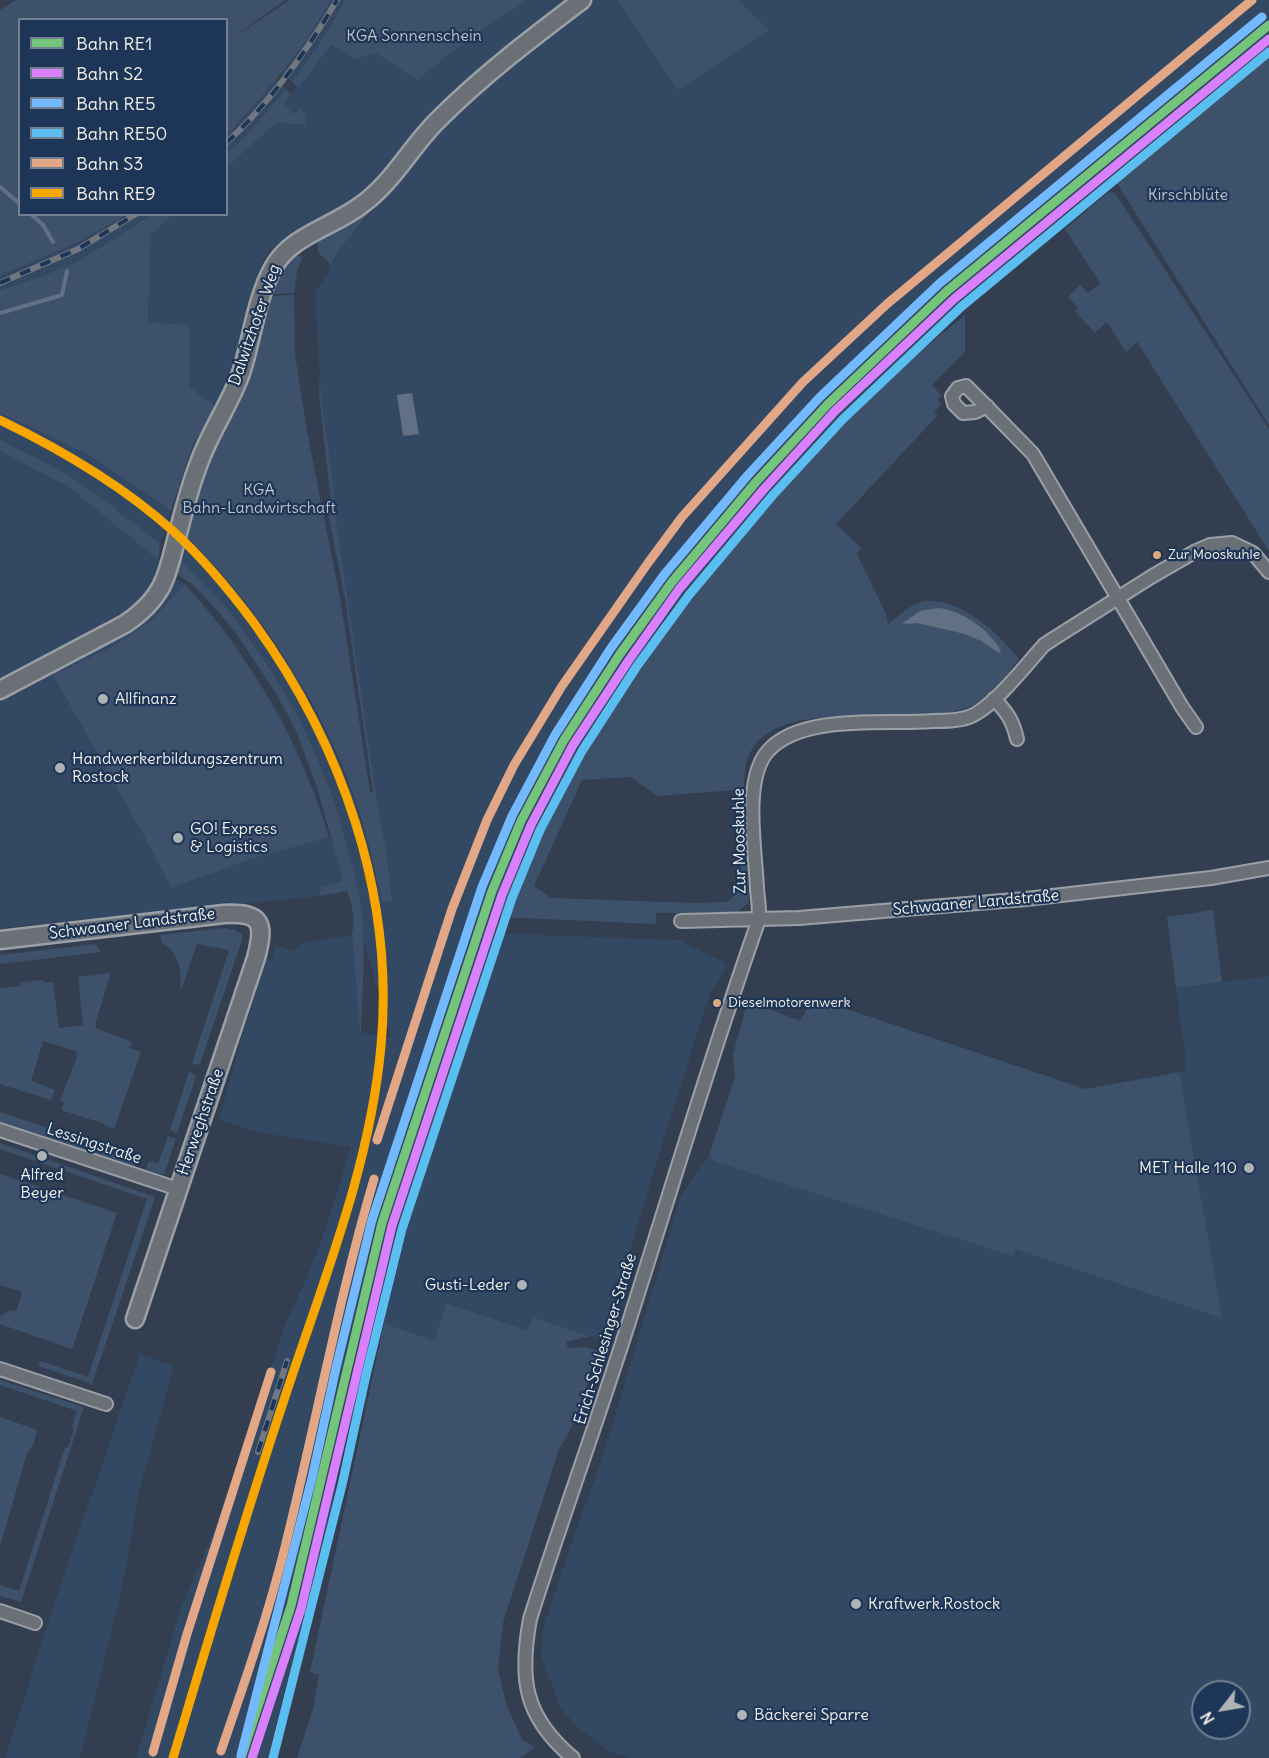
<!DOCTYPE html>
<html>
<head>
<meta charset="utf-8">
<style>
  body { margin:0 }
  #map { position:relative; width:1269px; height:1758px; overflow:hidden; background:#333f50; font-family:Delius,sans-serif }
  canvas { display:block }
  .legend { position:absolute; left:18px; top:18px; width:210px; height:198px; box-sizing:border-box; background:#1d3557; border:2px solid #738091; margin:0; padding:8px 10px; list-style:none; font-size:18px; color:#f4f1e8 }
  .legend li { display:flex; align-items:center; gap:12px; height:30px }
  .legend b { width:30px; border:2px solid #738091 }
  .north { position:absolute; left:1191px; top:1680px; width:60px; height:60px; box-sizing:border-box; background:#1d3557; border:2px solid #738091; border-radius:50%; rotate:239deg; font-size:16px; font-weight:700; line-height:24px; text-align:center; color:#f4f1e8 }
  .north::after { content:''; display:block; margin:auto; width:21px; height:27px; background:#b0b3b3; clip-path:polygon(50% 0,100% 100%,50% 72%,0 100%) }
</style>
</head>
<body>
<div id="map">
<canvas width="1269" height="1758"></canvas>
<ul class="legend">
<li><b style="height:8px;background:#74c47c"></b>Bahn RE1</li>
<li><b style="height:8px;background:#d980ff"></b>Bahn S2</li>
<li><b style="height:8px;background:#73b9ff"></b>Bahn RE5</li>
<li><b style="height:8px;background:#5abef0"></b>Bahn RE50</li>
<li><b style="height:8px;background:#e2a786"></b>Bahn S3</li>
<li><b style="height:8px;background:#f7a600"></b>Bahn RE9</li>
</ul>
<div class="north">N</div>
</div>
<script>
const ctx = document.querySelector('canvas').getContext('2d');
ctx.lineJoin = 'round';
function fill(path, color) { ctx.fillStyle = color; ctx.fill(path, 'evenodd'); }
function strokePath(path, color, width, dash) { ctx.strokeStyle = color; ctx.lineWidth = width; ctx.lineCap = dash ? 'butt' : 'round'; ctx.setLineDash(dash || []); ctx.stroke(path); }
function drawText(font, color, halo, rows, align = 'center') {
  ctx.font = font + ' Delius,sans-serif'; ctx.lineWidth = 4.5; ctx.setLineDash([]); ctx.textBaseline = 'middle'; ctx.strokeStyle = halo; ctx.fillStyle = color; for (const [text, x, y, turn = 0] of rows) {
    ctx.save(); ctx.translate(x, y); ctx.rotate((+turn || 0) * Math.PI / 180); ctx.textAlign = isNaN(turn) ? turn : align; if (halo) ctx.strokeText(text, 0, 0); ctx.fillText(text, 0, 0); ctx.restore();
  }
}
const built = new Path2D(`
  M331 0H345L319 45 292 82 282 73 308 38Z
  M528 0H568L490 60 431 119 386 172 357 200 271 248 262 263 236 363 230 380 216 406 189 388V325L148 322 151 234 172 215 226 214 227 167 276 123 305 125 301 110 293 114 284 103 330 45 354 59 377 54 417 79 472 36Z
  M595 0H1269V39L1057 216 965 310 861 401 756 513 690 594 554 799 515 874 498 917 487 933 678 940 724 962 726 967 710 993 663 1141 603 1340 533 1317 527 1330 446 1303 434 1341 384 1323 385 1274 402 1210 374 1283 349 1378 337 1439 344 1441 321 1569 308 1629 272 1758H136L181 1608 215 1528 275 1357 284 1327 304 1284 325 1231 351 1147 256 1132 219 1120 241 1040 267 960 273 959 276 945 295 952 301 943 352 935 360 1032 391 1038 363 936 358 890 344 833 327 780 309 738 279 681 246 632 229 612 178 558 186 536 241 597 296 675 331 742 355 800 382 900 392 902 387 855 376 795 334 506 335 498 321 394 315 292 329 271 336 254 443 129 470 103Z
  M276 80 286 89 246 136 227 154V136Z
  M126 215H151L82 259 48 274 0 290V276L78 242Z
  M0 413 89 455 171 511 160 544 137 525 122 516 114 506 17 447 0 439Z
  M0 451 70 488 158 560 164 578H174L185 584 209 611 232 640 279 714 300 758 318 802 329 837 332 839 344 881 320 887 319 896 0 928Z
  M1269 976V1758H631L610 1752 574 1724 559 1705 541 1655 543 1629 574 1536 603 1457 681 1195 709 1156 735 1077 733 1054 748 1001 800 1021 814 998 1085 1089 1187 1070 1176 988ZM1203 1692H1239V1728H1203Z
  M140 1354 174 1366 138 1495 122 1588 80 1758H5L54 1605Z`);
const green = new Path2D(`
  M16 0H285L231 39 290 0H331L308 38 279 76 227 136 226 20H20V214L126 215 78 242 0 276V10Z
  M345 0H528L472 36 417 80 377 54 354 59 331 45 298 88 292 82 319 45Z
  M618 0H737L769 30 678 90Z
  M1269 45V425L1116 182 1226 80Z
  M286 89 291 94 284 103 293 114 301 109 305 116V125L276 123 227 167V154L246 136Z
  M1109 192 1115 193 1269 429V551L1137 342 1126 352 1107 322 1095 333 1075 311 1078 308 1068 297 1080 284 1088 293 1100 283 1065 229Z
  M379 201 336 254 331 265 318 252 317 241Z
  M151 215H172L151 234 148 322 189 325V387L216 406 192 447 171 511 89 455 0 413V290L48 274 82 259Z
  M293 255 303 257 297 272 294 293 272 294 280 272Z
  M294 295 295 355 307 431 341 604 370 791 373 793 345 598 327 508 331 502 319 394 320 371 321 394 335 498 334 506 376 795 387 855 392 902 382 901C374 867 366 832 355 799 320 701 260 609 186 536L206 460 269 296Z
  M965 315V352L932 385 941 395 937 400 941 404 934 413 937 416 836 524 861 548 857 554 886 614 888 624C900 616 913 601 928 601 963 600 999 634 1019 659 1004 678 990 700 967 708 913 729 768 690 747 761 743 776 744 791 744 807L735 790 657 796 631 777 582 780 534 886 551 898 694 903 728 902 742 887 738 823 744 815 749 902 737 912 656 913V924L498 917 515 874 554 799 690 594 756 513 861 401Z
  M0 439 68 475 114 506 122 516 137 525 160 544 158 560 70 488 0 451Z
  M178 558C196 576 215 594 231 614 288 685 329 768 350 857 355 876 360 895 362 914 366 953 362 993 361 1033L360 1032 352 935C355 919 353 906 347 891L319 896 320 887 343 881 317 787 296 731 277 695 237 635 218 611 193 585 174 572Z
  M185 584C251 658 300 742 329 837L248 860 171 888 146 839 53 675 114 646 151 621Z
  M1213 910 1222 982 1176 988 1167 917Z
  M225 928 235 930 242 935V940L200 1064 195 1065 192 1063 229 950 197 944 182 988 180 986C183 969 177 952 162 943L160 935Z
  M96 944 101 952 0 964V955Z
  M111 973 95 1024 96 1028 132 1042 130 1048 141 1052 114 1129 105 1126V1124L61 1110 64 1102 60 1100 77 1057 76 1051 43 1041 31 1081 55 1090 51 1100 0 1084V988L21 986V982L43 980 44 983 53 982 59 1028 83 1025 78 977Z
  M814 998 1085 1089 1179 1073 1222 1318 1016 1249 1013 1256 713 1161 709 1156 735 1077 733 1054 748 1001 800 1021Z
  M189 1072 194 1074 196 1077 177 1133 170 1130Z
  M0 1112 138 1158 135 1167 0 1123Z
  M168 1136 176 1139 164 1175 146 1169 149 1161 158 1164Z
  M0 1143 155 1197 92 1384 38 1366 40 1361 88 1377 147 1199 0 1149Z
  M0 1174 117 1213 72 1349 0 1324V1316L9 1311 17 1310 22 1292 0 1285Z
  M446 1303 527 1330 533 1317 590 1336 566 1342 568 1348 587 1347 598 1351 575 1421 559 1449 503 1623 498 1670 506 1704 522 1740 535 1747 520 1758H297L313 1709 319 1675 310 1672 384 1323 434 1341Z
  M0 1380 84 1407 21 1602 0 1596V1585L19 1591 65 1447 68 1448 74 1428 72 1427 77 1411 0 1385Z
  M0 1417 37 1430 34 1444 27 1453 0 1547Z`);
const water = new Path2D(`
  M412 393 419 434 403 436 397 395Z
  M938 608C962 610 990 630 1001 651L999 653 981 641 965 634 917 623 908 624 903 623 920 611Z`);
const stream = new Path2D(`
  M0 187 20 204
  M31 214 43 225 53 242
  M0 313 62 295 67 271`);
const street = new Path2D(`
  M987 406 975 412 963 413 954 404 952 396 958 388 966 386 990 410 1033 454 1182 707 1196 727
  M994 699C1007 712 1013 721 1017 739
  M681 921 799 918 1026 899 1211 878 1269 868
  M0 1130 178 1189
  M0 1369 106 1404
  M0 1611 35 1623
  M573 1758C524 1717 519 1679 530 1619 561 1521 596 1425 627 1328 670 1194 710 1058 757 925 761 914 758 901 757 889 756 853 742 780 768 751 802 713 886 725 933 721 945 721 958 721 969 717 993 708 1026 665 1044 645L1053 639 1151 577 1196 551 1210 545 1232 543 1253 553 1269 572`);
const secondary = new Path2D(`
  M0 690 125 624C140 614 154 601 162 585 170 569 173 550 178 533 184 510 190 486 199 463 210 432 230 404 241 373 252 340 256 299 273 268 290 236 332 227 360 206 393 183 411 146 439 119 483 75 533 37 582 0
  M0 940 224 914C263 912 265 924 256 958L135 1319`);
const rail = new Path2D(`
  M226 143C271 102 306 52 337 0
  M0 283 78 249 136 214
  M258 1452 287 1361`);
const rail1 = new Path2D(`
  M241 1758 291 1606 382 1223 492 891 521 821 564 740 620 654 672 582 756 482 828 404 947 291 1269 25`);
const rail2 = new Path2D(`
  M252 1758 301 1609 392 1226 502 895 531 825 573 745 629 660 680 588 764 489 835 411 954 299 1269 39`);
const rail3 = new Path2D(`
  M241 1755 312 1478 336 1368 372 1220 482 887 512 816 555 735 611 648 664 575 748 475 820 397 940 283 1262 17`);
const rail4 = new Path2D(`
  M273 1758 342 1485 366 1375 402 1229 512 898 540 830 582 751 637 666 689 595 772 496 843 419 961 307 1269 52`);
const rail5 = new Path2D(`
  M377 1140 452 909 487 820 514 765 562 686 648 563 682 517 803 382 887 304 1252 0
  M221 1751C244 1684 268 1616 285 1547 316 1424 338 1300 374 1179
  M153 1752 187 1634 271 1372`);
const rail6 = new Path2D(`
  M0 420C62 450 122 485 173 531 203 558 230 591 254 623 342 745 395 895 381 1046 370 1168 322 1284 284 1400 244 1519 209 1638 173 1758`);
const markers = [
  [1157,555,5,"#dfa77e"],
  [103,699,6,"#b0b3b3"],
  [60,768,6,"#b0b3b3"],
  [178,838,6,"#b0b3b3"],
  [717,1003,5,"#dfa77e"],
  [42,1156,6,"#b0b3b3"],
  [1249,1168,6,"#b0b3b3"],
  [522,1285,6,"#b0b3b3"],
  [856,1604,6,"#b0b3b3"],
  [742,1715,6,"#b0b3b3"]
];
const busNames = [
  ["Zur Mooskuhle",1168,555],
  ["Dieselmotorenwerk",728,1003]
];
const parkNames = [
  ["KGA Sonnenschein",414,36],
  ["Kirschblüte",1188,195],
  ["KGA",259,490],
  ["Bahn-Landwirtschaft",259,508]
];
const streetNames = [
  ["Dalwitzhofer Weg",255,325,-71],
  ["Zur Mooskuhle",740,841,-91],
  ["Schwaaner Landstraße",976,903,-5],
  ["Schwaaner Landstraße",132,924,-7],
  ["Herweghstraße",201,1122,-71],
  ["Lessingstraße",94,1144,18],
  ["Erich-Schlesinger-Straße",606,1339,-73]
];
const poiNames = [
  ["Allfinanz",115,699],
  ["Handwerkerbildungszentrum",72,759],
  ["Rostock",72,777],
  ["GO! Express",190,829],
  ["& Logistics",190,847],
  ["MET Halle 110",1237,1168,"right"],
  ["Alfred",42,1175,"center"],
  ["Beyer",42,1193,"center"],
  ["Gusti-Leder",510,1285,"right"],
  ["Kraftwerk.Rostock",868,1604],
  ["Bäckerei Sparre",754,1715]
];
fill(built, '#334863');
fill(green, '#3e516b');
fill(water, '#627083');
strokePath(stream, '#627083', 4);
strokePath(street, '#9ba0a6', 16);
strokePath(secondary, '#9ba0a6', 21);
strokePath(street, '#6b7077', 12);
strokePath(secondary, '#6b7077', 16);
strokePath(rail, '#72777f', 6);
strokePath(rail, '#1d3557', 4, [11]);
strokePath(rail1, '#74c47c', 9);
strokePath(rail2, '#d980ff', 9);
strokePath(rail3, '#73b9ff', 9);
strokePath(rail4, '#5abef0', 9);
strokePath(rail5, '#e2a786', 9);
strokePath(rail6, '#f7a600', 9);
for (const [x, y, r, color] of markers) { const dot = new Path2D(); dot.arc(x, y, r, 0, 2 * Math.PI); ctx.fillStyle = color; ctx.fill(dot); strokePath(dot, '#1d3557', 2); }
drawText('14px', '#f4f1e8', '#1d3557', busNames, 'left');
drawText('16px', '#bec2c4', '#1d3557', parkNames);
drawText('16px', '#f4f1e8', '#1d3557', streetNames);
drawText('16px', '#f4f1e8', '#1d3557', poiNames, 'left');
</script>
</body>
</html>
